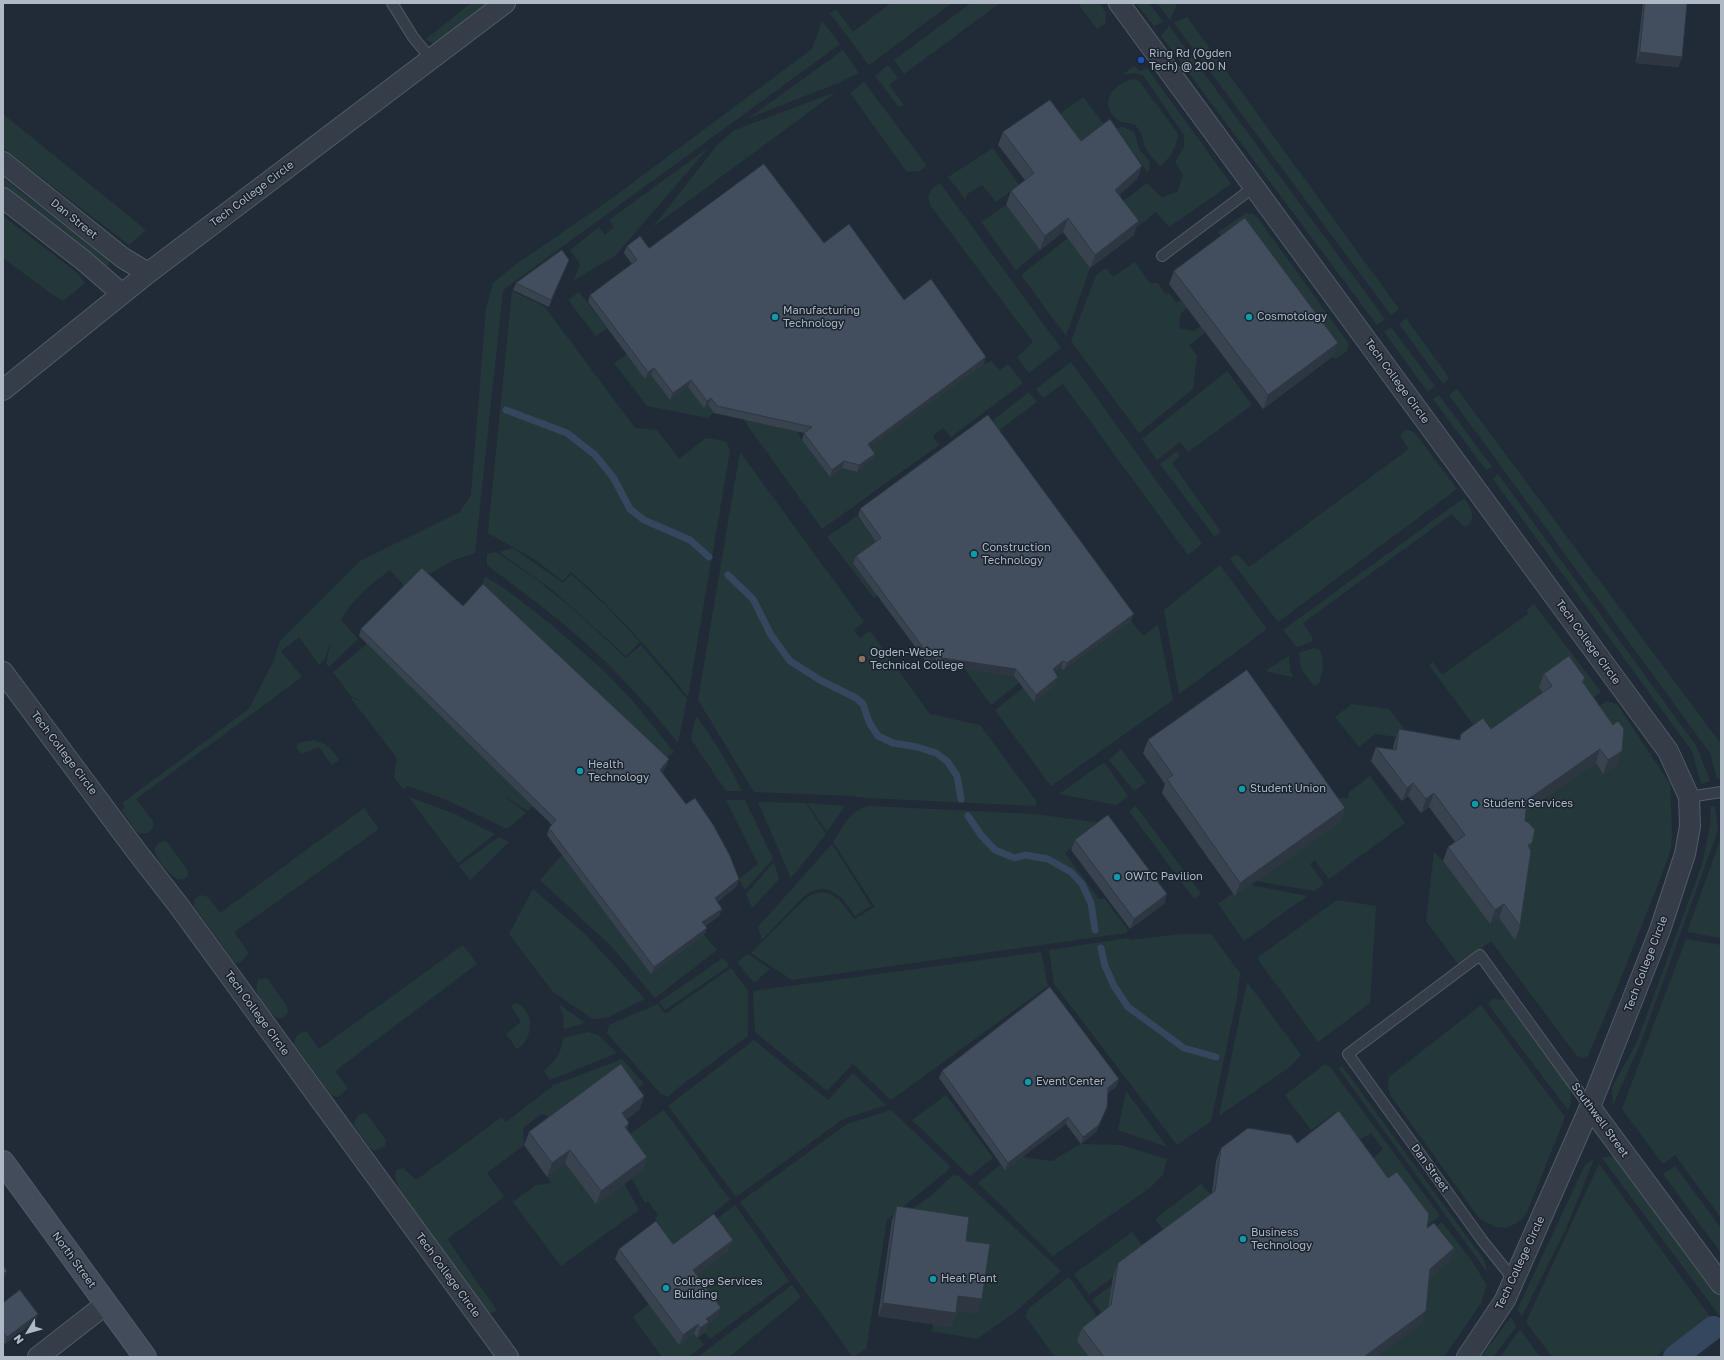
<!DOCTYPE html>
<html>
<head>
<meta charset="utf-8">
<style>
  body { margin:0 }
  #map { position:relative; width:1724px; height:1360px; overflow:hidden; background:#212b38; font-family:"Golos Text",sans-serif }
  canvas { display:block }
  .frame { position:absolute; inset:0; border:4px solid #afb8c5; pointer-events:none }
  .north { position:absolute; left:8px; top:1312px; width:40px; height:40px; -webkit-text-stroke:3px #1a222d; paint-order:stroke; rotate:233deg; font-size:11px; font-weight:700; line-height:16px; text-align:center; color:#afb8c5 }
  .north::after { content:''; display:block; margin:auto; width:14px; height:18px; background:#afb8c5; clip-path:polygon(50% 0,100% 100%,50% 72%,0 100%) }
</style>
</head>
<body>
<div id="map">
<canvas width="1724" height="1360"></canvas>
<div class="frame"></div>
<div class="north">N</div>
</div>
<script>
const ctx = document.querySelector('canvas').getContext('2d');
ctx.lineJoin = 'round';
function fill(path, color) { ctx.fillStyle = color; ctx.fill(path, 'evenodd'); }
function strokePath(path, color, width, dash) { ctx.strokeStyle = color; ctx.lineWidth = width; ctx.lineCap = dash ? 'butt' : 'round'; ctx.setLineDash(dash || []); ctx.stroke(path); }
function drawText(font, color, halo, rows, align = 'center') {
  ctx.font = font + ' "Golos Text",sans-serif'; ctx.lineWidth = 3; ctx.setLineDash([]); ctx.textBaseline = 'middle'; ctx.strokeStyle = halo; ctx.fillStyle = color; for (const [text, x, y, turn = 0] of rows) {
    ctx.save(); ctx.translate(x, y); ctx.rotate((+turn || 0) * Math.PI / 180); ctx.textAlign = isNaN(turn) ? turn : align; if (halo) ctx.strokeText(text, 0, 0); ctx.fillText(text, 0, 0); ctx.restore();
  }
}
const green = new Path2D(`
  M471 3H493L436 46 426 39Z
  M891 3H952L869 65 830 13 836 9 853 32Z
  M971 3H1000L904 74 894 60Z
  M1080 3H1099L1106 13 1105 24 1100 27 1096 28 1080 6Z
  M1136 3H1149L1163 22 1154 26Z
  M1157 3H1175L1177 5 1170 20Z
  M1187 17 1399 309 1391 315 1174 23Z
  M822 21 840 44 503 290 475 553 454 560 431 573 420 575 406 588 390 570C370 585 353 598 341 620L358 639 329 667 326 664 331 641 324 660 319 665 299 637 281 651 302 677 136 799 153 821V828L148 833H138L122 811 125 807 122 803 249 709 274 660 280 641 360 561 460 512 471 495 486 308 493 283 515 265 611 199 812 49Z
  M1169 26 1385 319 1377 325 1161 36Z
  M843 50 859 73 838 83 749 118Z
  M888 65 898 78 889 85 904 105 899 107 875 76Z
  M1134 66 1140 71 1147 68 1231 184 1169 227 1156 212 1139 226 1122 202 1147 183 1162 198 1178 191 1183 175 1175 162 1184 147V135L1143 75 1134 73 1122 75Z
  M1134 79 1140 82 1178 134C1176 148 1171 157 1160 166 1155 160 1148 154 1145 147 1142 140 1142 132 1137 127 1132 121 1123 124 1118 120 1097 104 1114 82 1134 79Z
  M864 82 927 166 919 171 907 172 850 93Z
  M836 92 653 227 718 144 735 130Z
  M1083 97 1108 130 1076 155 1054 118Z
  M3 114 146 230 129 245 3 148Z
  M1123 127 1134 132C1136 137 1137 143 1139 148 1144 159 1154 159 1148 173L1116 128Z
  M708 148 615 256 574 280 580 264 570 250 599 227 605 235 614 227 609 220Z
  M993 148 1019 185 996 202 982 185 967 194 966 200 948 177Z
  M3 178 109 260V265L105 266 3 189Z
  M940 183 1061 348 1029 373 1017 357 1033 342 930 205 928 196 931 190Z
  M1006 205 1040 250 1016 270 981 222Z
  M1246 213 1253 214 1257 217 1349 344 1347 351 1335 359 1240 232 1226 242 1218 232Z
  M3 216 76 272 85 283 63 301 49 292 3 258Z
  M1068 238 1090 268 1066 336 1021 275Z
  M1135 262 1150 283H1157L1166 294 1169 293 1177 303 1181 300 1187 308 1181 313 1179 328 1194 331 1201 326 1205 333 1189 345 1197 356 1193 389 1139 433 1071 341 1096 275 1106 268 1113 277Z
  M512 291 544 306 635 428 657 430 679 459 706 438 725 441 730 450 688 697C652 652 614 609 571 572L563 581 534 559 488 533Z
  M579 292 607 328 596 336 568 300Z
  M1406 318 1449 378 1443 384 1399 324Z
  M1391 327 1435 386 1428 392 1384 332Z
  M627 354 651 375 670 400 688 387 708 405 714 413 708 418 647 406 614 363Z
  M991 361 1000 370 1008 364 1023 383 951 437 943 428 933 436 939 445 822 529 743 419 797 431 802 440 830 477 842 468 857 472 872 461 865 451 984 364Z
  M1071 362 1202 544 1188 555 1063 384 1043 398 1036 389Z
  M1227 371 1252 405 1188 452 1180 442 1157 460 1142 439Z
  M1457 389 1721 744V778L1717 779 1710 753 1449 395Z
  M1029 392 1037 402 994 434 987 425Z
  M1439 395 1492 467 1486 470 1433 399Z
  M1404 430H1409L1414 432 1457 489 1278 622 1230 559 1235 555 1239 556 1249 567 1409 449 1401 437 1400 435Z
  M1177 451 1180 456 1172 463 1219 529 1220 533 1214 536 1160 464Z
  M740 452 864 622 854 630 860 638 870 631 930 714 980 725 1037 802 1035 806 867 798 853 796 754 792 698 700Z
  M1498 474 1697 747 1710 781 1701 784 1692 751 1493 479Z
  M1464 498C1471 507 1478 519 1465 527L1458 521 1452 514 1303 623 1313 638 1311 642 1297 647 1283 630Z
  M857 516 878 545V595L874 598 827 537Z
  M513 548 563 583 571 574 606 606 640 642 626 656 554 591 499 552Z
  M496 552 537 580 573 609 626 658 641 645 687 699 678 743C642 697 601 654 555 617 533 599 509 582 487 565V554Z
  M1220 565 1267 629 1179 694 1164 610Z
  M485 576 509 592 552 625 603 670 632 700 674 752 662 762 480 591Z
  M1534 604 1601 692 1588 702 1548 699 1483 738 1429 665 1433 662 1442 675 1528 614 1527 610Z
  M1131 621 1143 636 1158 625 1173 700 1051 786 995 710 1023 688 1051 676 1061 668 1065 670Z
  M367 644 533 806 528 811 503 795 526 813 507 829 447 800 408 786 403 789 394 777 397 758 350 697 363 703 350 695 333 672Z
  M1314 648 1320 650C1324 662 1324 671 1319 683L1314 686 1301 669 1299 653Z
  M1289 656 1290 670 1293 677 1265 671Z
  M965 669 1014 676 1019 683 991 705Z
  M1606 701 1617 704 1670 784 1672 834 1670 852 1662 874 1618 985 1588 1056 1583 1058 1577 1056 1491 941 1459 965 1426 921 1434 852 1443 861 1490 924 1499 918 1515 939 1522 814 1596 763 1603 774 1596 709Z
  M1352 704 1389 709 1412 739 1375 734 1359 747 1335 717Z
  M696 716C714 740 729 764 742 791H726L691 739Z
  M313 740C326 743 332 749 339 760L332 765 319 747 302 754 296 748 298 743Z
  M1121 749 1146 782 1134 791 1109 760Z
  M1104 762 1128 796 1117 805 1059 794Z
  M1370 776 1405 823 1329 879 1315 860 1310 864 1324 884 1314 891 1256 881 1333 798H1348L1349 792Z
  M409 797 455 814 495 834 458 863Z
  M726 800H745L773 859 745 890 739 879 758 864Z
  M758 802 806 803 826 834 791 878Z
  M807 803 845 806 827 832Z
  M870 806 1034 814 1103 823 1065 853 1099 899H1105L1128 930 1126 933 792 980 751 953 804 900C827 881 841 900 854 919L875 907 833 842C843 827 850 809 870 806Z
  M1136 806 1201 894 1194 899 1129 811Z
  M1711 806 1715 807 1718 830 1641 1042 1613 1105 1612 1087 1636 1044 1702 865 1710 826Z
  M364 808 379 829 234 932 249 953 241 962 235 963 194 906 195 899 201 895 208 897 220 913Z
  M499 837 509 842 470 880 459 866Z
  M1721 838V938L1687 932Z
  M163 841 168 843 187 869 188 874 186 878 178 880C167 872 158 862 154 849L158 844Z
  M832 844 871 906 855 916C841 895 826 878 802 898L762 940 758 927Z
  M562 855 651 973 704 935 717 950 655 998 611 946 540 880Z
  M774 862 779 879 752 908 746 894Z
  M1251 885 1307 896 1244 941 1218 904 1233 893 1236 896Z
  M533 889 586 935 645 999 609 1017 593 1019 553 992 509 934Z
  M1337 900 1376 906 1370 1003 1318 1042 1257 958Z
  M1182 934H1211L1240 973 1237 997 1211 1121 1177 1145 1054 984 1049 950 1128 938 1131 940Z
  M1686 939 1721 945V1218L1675 1155 1663 1164 1622 1109Z
  M463 945 477 964 335 1071 348 1088 338 1097 331 1095 294 1044C295 1036 299 1032 307 1032L319 1049Z
  M1041 952 1048 986 891 1100 853 1064 827 1091 755 1032 753 991Z
  M748 954 770 969 754 983 737 962Z
  M723 958 729 966 665 1010 659 1002Z
  M731 968 748 991V1036L675 1090 668 1097 661 1094 607 1033 609 1025 658 1004 665 1014Z
  M267 978 287 1006 288 1013 283 1018H277C267 1010 250 992 259 979Z
  M1247 982 1301 1055 1291 1066 1219 1116Z
  M1493 999 1505 1000 1567 1083C1572 1093 1573 1100 1568 1110L1488 1004Z
  M516 1003C535 1010 534 1040 517 1049L506 1034 521 1022 511 1006Z
  M559 1004 585 1023 564 1029 563 1015Z
  M1481 1005 1565 1117 1527 1212 1521 1220 1515 1224 1506 1228 1495 1227 1479 1218 1391 1096 1388 1089 1389 1077Z
  M588 1032 598 1035 617 1053 550 1080 544 1071C555 1062 562 1052 563 1038Z
  M754 1040 828 1100 853 1073 886 1105 843 1119 736 1197 668 1106Z
  M622 1059 644 1084 628 1094 553 1124 548 1117 544 1114 540 1115 523 1128 524 1145 487 1173 504 1197 447 1239 497 1310 492 1313 486 1312 400 1193 395 1176 397 1170 403 1168 416 1180 502 1117 506 1122 554 1085Z
  M1325 1064 1331 1068 1438 1213 1439 1217 1424 1228 1373 1159 1383 1149 1371 1133 1358 1141 1336 1112 1311 1130 1285 1095Z
  M1342 1066 1484 1260 1487 1272 1339 1069Z
  M1126 1091 1167 1147 1118 1130Z
  M946 1095 993 1158 970 1176 912 1120Z
  M664 1110 730 1200 673 1244 655 1219 658 1215 648 1201 645 1203 632 1179 642 1171 625 1137Z
  M891 1110 950 1166 948 1170 887 1220 866 1349 853 1357 740 1202 847 1124Z
  M366 1113 386 1140 385 1146 375 1151 369 1147 354 1125C355 1118 358 1114 366 1113Z
  M1081 1144 1121 1145 1167 1159 1163 1175 1152 1186 1053 1256 978 1183 1001 1164 1022 1157 1052 1161Z
  M1611 1156 1622 1160 1721 1292V1318L1602 1158Z
  M1594 1159 1565 1231 1522 1316 1517 1310 1585 1165Z
  M565 1163 624 1183 639 1210 561 1266 513 1202 536 1185 551 1183 547 1177Z
  M1599 1164 1710 1317 1655 1357H1552L1526 1322Z
  M1675 1166 1721 1228V1253L1663 1174Z
  M953 1175 959 1176 1061 1271 1014 1313 977 1339 932 1331 933 1324 899 1218 932 1195Z
  M1201 1184 1212 1196 1168 1237 1155 1219Z
  M735 1205 789 1281 710 1339 702 1329 717 1318 689 1280 710 1224Z
  M1442 1222 1471 1260 1487 1285 1481 1303 1444 1357H1377L1421 1324 1427 1233Z
  M1132 1232 1147 1252 1089 1295 1074 1274Z
  M1069 1277 1102 1323 1078 1341 1089 1357H1055L1025 1316 1029 1308Z
  M792 1285 801 1297 729 1357H698Z
  M1112 1285 1106 1319 1092 1300Z
  M649 1304 679 1345 694 1334 697 1338 698 1337 704 1345 688 1357H662L633 1317Z
  M1511 1317 1516 1327 1493 1357H1481Z
  M1520 1329 1540 1357H1500Z`);
const stream = new Path2D(`
  M506 410 567 433 595 455 613 477 630 509 644 520 690 540 709 557
  M728 575 753 599 771 635 790 661 820 680 856 698 863 704 869 722 878 736 893 743 917 747 936 753 947 761 957 776 961 799
  M968 816 981 835 995 850 1015 858 1025 855 1048 859 1071 872 1082 884 1091 903 1095 930
  M1101 948 1105 966 1114 986 1128 1007 1184 1048 1216 1057`);
const canal = new Path2D(`
  M1675 1357 1713 1328`);
const lane = new Path2D(`
  M392 3 413 37 431 59
  M1162 256 1254 187
  M1689 797 1721 792
  M1514 1280 1482 1240 1348 1054 1480 955 1590 1107`);
const street = new Path2D(`
  M1119 3 1668 751 1689 797 1690 826 1685 854 1660 930 1590 1107 1505 1300 1467 1357
  M3 162 123 258 148 273
  M3 198 83 260 121 293
  M3 390 148 273 505 3
  M3 672 137 852 179 906 508 1357
  M1590 1107 1721 1284
  M38 1357 106 1304`);
const secondary = new Path2D(`
  M3 1162 145 1357`);
const wall = new Path2D(`
  M1643 3H1687L1682 57 1678 67 1636 63Z
  M1003 132 1081 141 1142 166 1137 179 1119 195 1134 235 1090 268 1063 232 1040 250 1006 205 1011 191 1025 180 998 145Z
  M824 243 904 300 984 364 870 447 875 454 872 460 857 472 842 468 830 477 802 440 804 433 714 413 708 405 704 408 688 387 670 400 651 375 645 379 588 302 590 295 632 264 624 253 627 246 649 248Z
  M566 266 549 307 513 290 516 283Z
  M1174 271 1333 356 1263 409 1169 284Z
  M860 509 1131 621 1064 670 1061 668 1055 672 1056 684 1034 702 1014 676 939 665 935 659 928 664 853 563 856 556 876 542 858 516Z
  M463 606 669 759 666 766 662 772 737 886 717 902 722 909 719 916 705 926 704 935 651 974 547 835 549 828 552 825 359 636 361 629Z
  M1544 674 1585 678 1583 683 1617 764 1603 774 1596 763 1526 811 1525 821 1530 849 1520 926 1515 940 1499 918 1490 924 1443 861 1448 847 1455 842 1429 807 1421 813 1408 796 1402 801 1371 761 1376 747 1393 750 1394 743 1399 729 1459 740 1461 734 1491 729 1543 693 1539 687Z
  M1148 740 1345 808 1340 822 1235 896 1162 793 1165 784 1143 753Z
  M1075 840 1167 894 1164 904 1130 929 1071 850Z
  M942 1071 1117 1086 1108 1093 1104 1114 1096 1132 1081 1144 1066 1124 1005 1170 939 1078Z
  M644 1096 639 1110 627 1119 629 1123 627 1129 647 1157 642 1171 596 1204 565 1163 547 1177 524 1145 529 1132Z
  M1297 1143 1388 1178 1427 1228 1454 1248 1449 1262 1429 1279 1421 1324 1377 1357H1089L1077 1341 1082 1328 1108 1308 1113 1277 1118 1263 1212 1193 1216 1161 1221 1148Z
  M897 1206 966 1241 982 1299 977 1313 956 1310V1313L951 1327 878 1316 892 1220Z
  M673 1244 729 1250 696 1275 721 1308 717 1318 707 1325 705 1332 697 1338 694 1334 679 1345 615 1259 619 1249Z
  M3 1303 38 1314 35 1321 5 1344 3 1342Z`);
const shadedWall = new Path2D(`
  M1640 52 1682 57 1678 67 1636 63Z
  M1142 166 1137 179 1110 203 1115 190Z
  M1068 218 1063 232 1040 250 1045 236Z
  M1139 221 1134 235 1090 268 1095 255Z
  M569 260 566 266 549 307 551 300Z
  M1338 343 1333 356 1263 409 1268 395Z
  M986 357 984 364 865 451 868 444Z
  M654 368 651 375 645 379 648 372Z
  M691 380 688 387 670 400 673 393Z
  M711 398 708 405 704 408 707 401Z
  M875 454 872 460 857 472 859 465Z
  M844 461 842 468 830 477 832 470Z
  M1134 614 1131 621 1064 670 1067 663Z
  M937 652 935 659 928 664 930 657Z
  M942 658 1016 669 1014 676 939 665Z
  M1063 661 1061 668 1051 676 1053 669Z
  M1058 677 1056 684 1034 702 1036 695Z
  M1600 749 1596 763 1522 814 1527 800Z
  M1622 751 1617 764 1603 774 1608 760Z
  M669 759 666 766 658 777 660 770Z
  M1413 783 1408 796 1402 801 1407 788Z
  M1434 793 1429 807 1421 813 1426 799Z
  M1345 808 1340 822 1235 896 1240 883Z
  M1532 843 1527 857 1528 845Z
  M739 879 737 886 712 905 715 898Z
  M1167 894 1164 904 1130 929 1134 919Z
  M1504 904 1499 918 1490 924 1495 910Z
  M722 909 719 916 699 929 702 922Z
  M707 928 704 935 651 974 654 967Z
  M1119 1079 1117 1086 1105 1095 1108 1088Z
  M644 1096 639 1110 617 1126 622 1113Z
  M1107 1107 1096 1132 1081 1144 1083 1137Z
  M1068 1117 1066 1124 1005 1170 1008 1163Z
  M629 1123 624 1136 625 1127Z
  M570 1150 565 1163 547 1177 552 1163Z
  M647 1157 642 1171 596 1204 601 1191Z
  M733 1240 729 1250 689 1280 693 1270Z
  M1454 1248 1449 1262 1426 1282 1430 1269Z
  M7 1271 4 1278 3 1279V1274Z
  M958 1296 982 1299 977 1313 953 1309Z
  M883 1303 956 1313 951 1327 878 1316Z
  M721 1308 717 1318 707 1325 705 1332 697 1338 700 1328 706 1319Z
  M1426 1311 1421 1324 1377 1357H1364Z
  M38 1314 35 1321 5 1344 7 1337Z
  M698 1324 694 1334 679 1345 683 1335Z`);
const building = new Path2D(`
  M1645 3H1687L1682 57 1640 52Z
  M1050 100 1081 141 1110 119 1142 166 1115 190 1139 221 1095 255 1068 218 1045 236 1011 191 1034 173 1003 132Z
  M764 164 824 243 849 224 904 300 931 279 986 357 868 444 875 454 859 465 844 461 832 470 804 433 812 427 717 406 711 398 707 401 691 380 673 393 654 368 648 372 590 295 637 260 627 246 640 236 649 248Z
  M1245 218 1338 343 1268 395 1174 271Z
  M562 250 569 260 551 300 516 283Z
  M988 415 1134 614 1067 663 1063 661 1053 669 1058 677 1036 695 1016 669 942 658 937 652 930 657 856 556 881 538 860 509Z
  M422 568 463 606 483 584 669 759 660 770 686 804 695 798 714 826 730 856 739 879 715 898 722 909 702 922 707 928 654 967 549 828 556 820 361 629Z
  M1569 656 1585 678 1582 681 1613 725 1618 721 1624 729 1622 751 1608 760 1600 749 1527 800 1525 821 1529 823 1535 830 1532 843 1528 845 1531 851 1520 926 1504 904 1495 910 1448 847 1465 835 1434 793 1426 799 1413 783 1407 788 1376 747 1396 750 1399 729 1460 740 1461 734 1483 718 1491 729 1552 686 1544 674Z
  M1247 670 1345 808 1240 883 1167 779 1173 775 1148 740Z
  M1108 815 1167 894 1134 919 1075 840Z
  M1050 987 1119 1079 1108 1088 1107 1107 1099 1125 1083 1137 1068 1117 1008 1163 942 1071Z
  M621 1064 644 1096 622 1113 629 1123 625 1127 647 1157 601 1191 570 1150 552 1163 529 1132Z
  M1339 1111 1388 1178 1397 1172 1429 1214 1427 1228 1434 1223 1454 1248 1430 1269 1426 1311 1364 1357H1104L1082 1328 1111 1305 1118 1263 1215 1191 1221 1148 1248 1128 1291 1135 1297 1143Z
  M897 1206 969 1217 966 1241 990 1244 982 1299 958 1296 956 1313 883 1303Z
  M714 1214 733 1240 693 1270 721 1308 706 1319 709 1322 700 1328 698 1324 683 1335 619 1249 656 1221 673 1244Z
  M3 1266 7 1271 3 1274Z
  M20 1290 38 1314 7 1337 3 1332V1303Z`);
const markers = [
  [1141,60,4,"#1a4fb4"],
  [775,317,4,"#0f9aa8"],
  [1249,317,4,"#0f9aa8"],
  [974,554,4,"#0f9aa8"],
  [862,659,4,"#8d6e63"],
  [580,771,4,"#0f9aa8"],
  [1242,789,4,"#0f9aa8"],
  [1475,804,4,"#0f9aa8"],
  [1117,877,4,"#0f9aa8"],
  [1028,1082,4,"#0f9aa8"],
  [1243,1239,4,"#0f9aa8"],
  [933,1279,4,"#0f9aa8"],
  [666,1288,4,"#0f9aa8"]
];
const poiNames = [
  ["Ring Rd (Ogden",1149,54],
  ["Tech) @ 200 N",1149,67],
  ["Manufacturing",783,311],
  ["Technology",783,324],
  ["Cosmotology",1257,317],
  ["Construction",982,548],
  ["Technology",982,561],
  ["Ogden-Weber",870,653],
  ["Technical College",870,666],
  ["Health",588,765],
  ["Technology",588,778],
  ["Student Union",1250,789],
  ["Student Services",1483,804],
  ["OWTC Pavilion",1125,877],
  ["Event Center",1036,1082],
  ["Business",1251,1233],
  ["Technology",1251,1246],
  ["Heat Plant",941,1279],
  ["College Services",674,1282],
  ["Building",674,1295]
];
const streetNames = [
  ["Tech College Circle",252,194,-37],
  ["Dan Street",74,219,39],
  ["Tech College Circle",1397,381,54],
  ["Tech College Circle",1588,642,54],
  ["Tech College Circle",64,753,53],
  ["Tech College Circle",1646,964,-69],
  ["Tech College Circle",257,1013,54],
  ["Southwell Street",1600,1120,54],
  ["Dan Street",1430,1168,54],
  ["North Street",74,1260,54],
  ["Tech College Circle",1520,1263,-65],
  ["Tech College Circle",448,1275,54]
];
fill(green, '#24383a');
strokePath(stream, '#35465f', 7);
strokePath(canal, '#35465f', 24);
strokePath(lane, '#525b66', 12);
strokePath(street, '#525b66', 22);
strokePath(secondary, '#525b66', 24);
strokePath(lane, '#353d48', 10);
strokePath(street, '#353d48', 20);
strokePath(secondary, '#434c5b', 22);
fill(wall, '#394350');
fill(shadedWall, '#2e3741');
fill(building, '#424e5d');
strokePath(building, '#2e3741', 1);
for (const [x, y, r, color] of markers) { const dot = new Path2D(); dot.arc(x, y, r, 0, 2 * Math.PI); ctx.fillStyle = color; ctx.fill(dot); strokePath(dot, '#1a222d', 1.5); }
drawText('11px', '#afb8c5', '#1a222d', poiNames, 'left');
drawText('11px', '#afb8c5', '#1a222d', streetNames);
</script>
</body>
</html>
